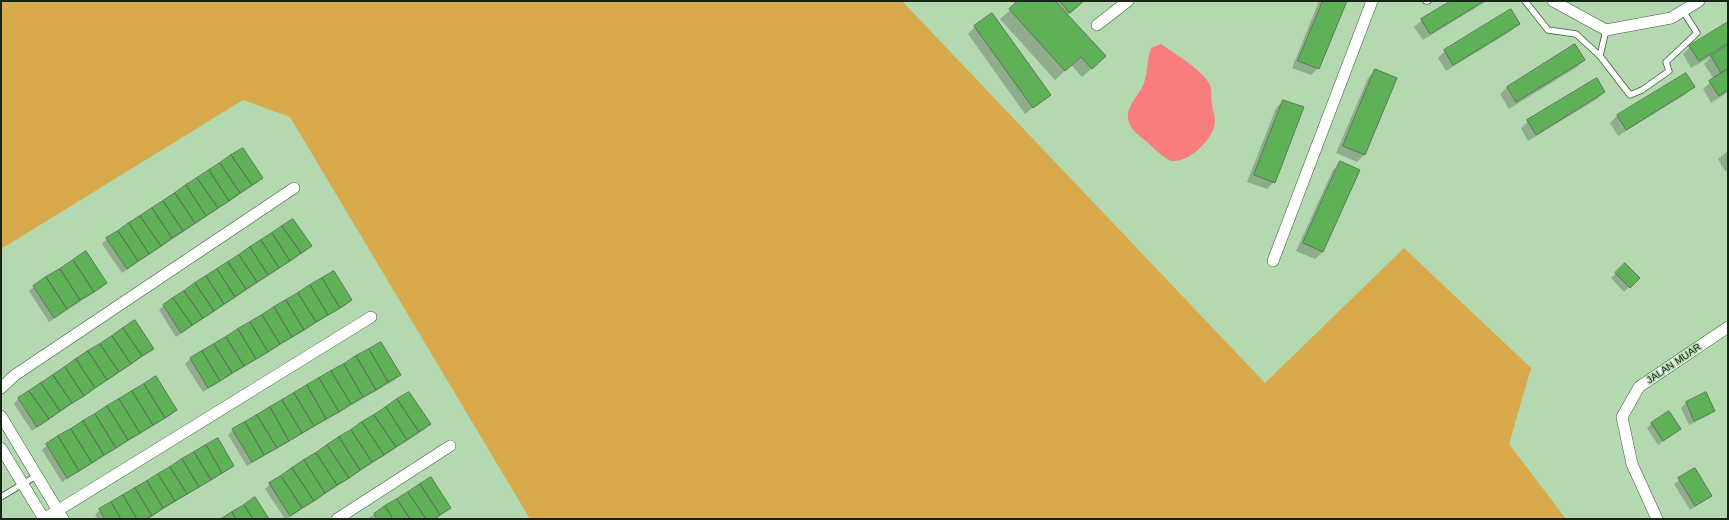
<!DOCTYPE html>
<html>
<head>
<meta charset="utf-8">
<style>
  body { margin:0 }
  #map { position:relative; width:1729px; height:520px; overflow:hidden; background:#b4d8b0; font-family:Arial,sans-serif }
  canvas { display:block }
  .frame { position:absolute; inset:0; border:2px solid #182617; pointer-events:none }
</style>
</head>
<body>
<div id="map">
<canvas width="1729" height="520"></canvas>
<div class="frame"></div>
</div>
<script>
const ctx = document.querySelector('canvas').getContext('2d');
ctx.lineJoin = 'round';
function fill(path, color) { ctx.fillStyle = color; ctx.fill(path, 'evenodd'); }
function strokePath(path, color, width, dash) { ctx.strokeStyle = color; ctx.lineWidth = width; ctx.lineCap = dash ? 'butt' : 'round'; ctx.setLineDash(dash || []); ctx.stroke(path); }
function drawText(font, color, halo, rows, align = 'center') {
  ctx.font = font + ' Arial,sans-serif'; ctx.lineWidth = 3; ctx.setLineDash([]); ctx.textBaseline = 'middle'; ctx.strokeStyle = halo; ctx.fillStyle = color; for (const [text, x, y, turn = 0] of rows) {
    ctx.save(); ctx.translate(x, y); ctx.rotate((+turn || 0) * Math.PI / 180); ctx.textAlign = isNaN(turn) ? turn : align; if (halo) ctx.strokeText(text, 0, 0); ctx.fillText(text, 0, 0); ctx.restore();
  }
}
const green = new Path2D(`
  M1 1H902L1265 383 1404 248 1531 368 1509 444 1566 519H530L290 117 243 100 1 249Z`);
const water = new Path2D(`
  M1161 44C1176 55 1202 69 1210 85 1212 90 1211 97 1212 103 1212 109 1215 115 1215 121 1215 138 1189 163 1172 161 1166 160 1151 146 1146 141 1139 136 1128 127 1128 118 1127 104 1139 96 1144 83 1148 71 1147 59 1151 48Z`);
const shadow = new Path2D(`
  M1013 1H1083L1067 15 1095 66 1082 77 1071 65 1055 80 1000 19 1016 5Z
  M1319 1H1345L1318 68 1311 75 1292 68Z
  M1452 1H1487L1423 40 1414 27 1422 20Z
  M1728 23V92L1711 103 1703 89 1714 79 1704 64 1712 56 1691 68 1683 54 1690 47Z
  M1519 24 1511 31 1446 71 1438 58 1445 51Z
  M975 27 1049 95 1025 114 968 34Z
  M1584 60 1577 67 1509 109 1500 94 1507 87Z
  M1375 70 1396 79 1364 155 1357 162 1336 153 1368 78Z
  M1685 74 1693 87 1686 94 1618 136 1610 123 1617 116Z
  M1604 92 1597 99 1528 141 1521 128 1528 121Z
  M1283 101 1274 182 1267 189 1247 182 1276 108Z
  M1728 151V170L1725 171 1718 159Z
  M1340 163 1359 171 1323 252 1315 259 1296 251 1333 170Z
  M262 178 257 183 122 273 102 244 107 239Z
  M293 220 310 246 306 251 176 337 159 310 163 306Z
  M1625 264 1638 278 1624 292 1611 278Z
  M334 272 351 300 346 305 203 392 185 364 190 359Z
  M106 283 101 288 49 322 29 291 34 287Z
  M135 322 153 349 148 353 32 431 14 404 18 399Z
  M399 375 395 380 247 466 228 435 233 430Z
  M409 393 429 424 425 429 287 519H285L265 489 270 484Z
  M1706 394 1714 411 1709 415 1689 425 1681 408 1686 403Z
  M176 410 171 415 62 482 42 450 47 445Z
  M1652 423 1680 429 1658 445 1647 428Z
  M233 465 228 470 147 519H98L95 515 100 510Z
  M1694 469 1711 496 1690 510 1674 484Z
  M431 478 450 508 436 519H367Z`);
const building = new Path2D(`
  M1018 1H1055L1106 56 1092 69 1081 57 1065 71 1009 9Z
  M1060 1H1084L1070 13Z
  M1323 1H1347L1319 69 1298 61Z
  M1451 1H1484L1430 34 1421 19Z
  M1511 9 1520 24 1453 65 1444 50Z
  M992 13 1051 95 1033 108 974 26Z
  M1728 22V43L1699 61 1689 46Z
  M1575 44 1585 60 1516 102 1507 87Z
  M1728 45V68L1721 73 1711 56Z
  M1375 69 1397 78 1365 155 1343 146Z
  M1728 69V90L1719 96 1709 81Z
  M1686 73 1695 87 1626 130 1617 115Z
  M1597 78 1605 92 1536 135 1527 120Z
  M1283 100 1304 107 1275 183 1254 175Z
  M243 148 263 178 252 185 231 155Z
  M231 155 252 185 240 193 220 163Z
  M1340 161 1360 170 1323 252 1303 243Z
  M220 163 240 193 229 201 209 170Z
  M209 170 229 201 218 208 197 178Z
  M197 178 218 208 206 216 186 185Z
  M186 185 206 216 195 223 175 193Z
  M175 193 195 223 183 231 163 201Z
  M163 201 183 231 172 238 152 208Z
  M152 208 172 238 161 246 140 216Z
  M140 216 161 246 149 254 129 223Z
  M293 219 312 246 301 253 282 226Z
  M129 223 149 254 138 261 118 231Z
  M282 226 301 253 290 261 272 233Z
  M118 231 138 261 127 269 106 238Z
  M272 233 290 261 279 268 261 240Z
  M261 240 279 268 268 275 250 247Z
  M250 247 268 275 257 282 239 255Z
  M86 251 107 283 94 292 73 260Z
  M239 255 257 282 246 289 228 262Z
  M73 260 94 292 80 300 60 269Z
  M228 262 246 289 235 297 217 269Z
  M1625 263 1640 278 1630 288 1615 273Z
  M60 269 80 300 67 309 46 277Z
  M217 269 235 297 224 304 206 276Z
  M334 271 352 300 340 308 322 278Z
  M206 276 224 304 214 311 195 283Z
  M46 277 67 309 54 318 33 286Z
  M322 278 340 308 328 315 310 285Z
  M195 283 214 311 203 318 184 291Z
  M310 285 328 315 316 322 298 293Z
  M184 291 203 318 192 325 173 298Z
  M298 293 316 322 304 330 286 300Z
  M173 298 192 325 181 333 163 305Z
  M286 300 304 330 292 337 274 307Z
  M274 307 292 337 280 344 262 315Z
  M262 315 280 344 268 352 250 322Z
  M135 320 154 349 142 356 123 328Z
  M250 322 268 352 256 359 238 329Z
  M123 328 142 356 131 364 112 336Z
  M238 329 256 359 244 366 226 337Z
  M112 336 131 364 119 372 100 344Z
  M226 337 244 366 232 373 214 344Z
  M381 342 401 375 388 382 369 349Z
  M100 344 119 372 107 380 88 351Z
  M214 344 232 373 220 381 202 351Z
  M369 349 388 382 376 390 356 356Z
  M88 351 107 380 95 388 76 359Z
  M202 351 220 381 208 388 190 358Z
  M356 356 376 390 363 397 344 364Z
  M76 359 95 388 84 396 65 367Z
  M344 364 363 397 351 404 331 371Z
  M65 367 84 396 72 403 53 375Z
  M331 371 351 404 339 412 319 378Z
  M53 375 72 403 60 411 41 383Z
  M156 376 177 410 165 418 144 384Z
  M319 378 339 412 326 419 307 385Z
  M41 383 60 411 49 419 29 391Z
  M144 384 165 418 153 425 132 391Z
  M307 385 326 419 314 426 294 393Z
  M29 391 49 419 37 427 18 398Z
  M132 391 153 425 140 433 119 399Z
  M409 392 431 424 419 432 397 399Z
  M1706 392 1715 411 1694 421 1686 402Z
  M294 393 314 426 302 433 282 400Z
  M119 399 140 433 128 440 107 406Z
  M397 399 419 432 407 440 386 407Z
  M282 400 302 433 289 441 270 407Z
  M107 406 128 440 116 448 95 414Z
  M270 407 289 441 277 448 257 415Z
  M386 407 407 440 396 447 374 415Z
  M1669 411 1681 429 1663 441 1651 423Z
  M95 414 116 448 104 455 83 421Z
  M257 415 277 448 264 455 245 422Z
  M374 415 396 447 384 455 362 422Z
  M83 421 104 455 92 463 71 429Z
  M245 422 264 455 252 462 232 429Z
  M362 422 384 455 372 462 351 430Z
  M71 429 92 463 79 471 58 436Z
  M351 430 372 462 360 470 339 437Z
  M58 436 79 471 67 478 46 444Z
  M339 437 360 470 349 478 327 445Z
  M218 438 234 466 222 473 206 445Z
  M206 445 222 473 211 480 194 452Z
  M327 445 349 478 337 485 316 453Z
  M194 452 211 480 199 487 182 459Z
  M316 453 337 485 325 493 304 460Z
  M182 459 199 487 187 494 170 467Z
  M304 460 325 493 314 501 292 468Z
  M170 467 187 494 175 501 158 474Z
  M292 468 314 501 302 508 281 476Z
  M1695 468 1712 496 1695 506 1678 478Z
  M158 474 175 501 163 508 147 481Z
  M281 476 302 508 290 516 269 483Z
  M431 477 451 508 440 515 420 484Z
  M147 481 163 508 152 516 135 488Z
  M420 484 440 515 434 519H426L408 492Z
  M135 488 152 516 146 519H137L123 495Z
  M408 492 426 519H410L397 499Z
  M123 495 137 519H121L111 502Z
  M255 497 269 519H253L244 505Z
  M397 499 410 519H393L385 506Z
  M111 502 121 519H105L99 509Z
  M244 505 253 519H236L232 512Z
  M385 506 393 519H377L374 514Z
  M232 512 236 519H221Z`);
const lane = new Path2D(`
  M1426 1H1428
  M1525 1 1548 30 1576 34 1600 56
  M1606 30 1600 56 1630 95 1642 90 1669 71 1666 62 1697 33 1683 11
  M1 497 36 476`);
const street = new Path2D(`
  M1553 1 1606 30 1671 18 1699 1
  M1097 25 1128 1
  M1273 261 1372 1
  M1 388 15 375 294 188
  M1 416 63 519
  M1 448 44 519
  M44 519 371 317
  M337 519 450 446
  M1657 519 1632 464 1622 417 1639 387 1728 327`);
const streetNames = [
  ["JALAN MUAR",1674,364,-34]
];
fill(green, '#d9aa4b');
fill(water, '#f87e7d');
fill(shadow, '#0003');
fill(building, '#5eb157');
strokePath(building, '#577854', 1);
strokePath(lane, '#3c5c39', 7);
strokePath(street, '#3c5c39', 12);
strokePath(lane, '#fff', 5.5);
strokePath(street, '#fff', 11);
drawText('10px', '#182617', '#b4d8b0', streetNames);
</script>
</body>
</html>
